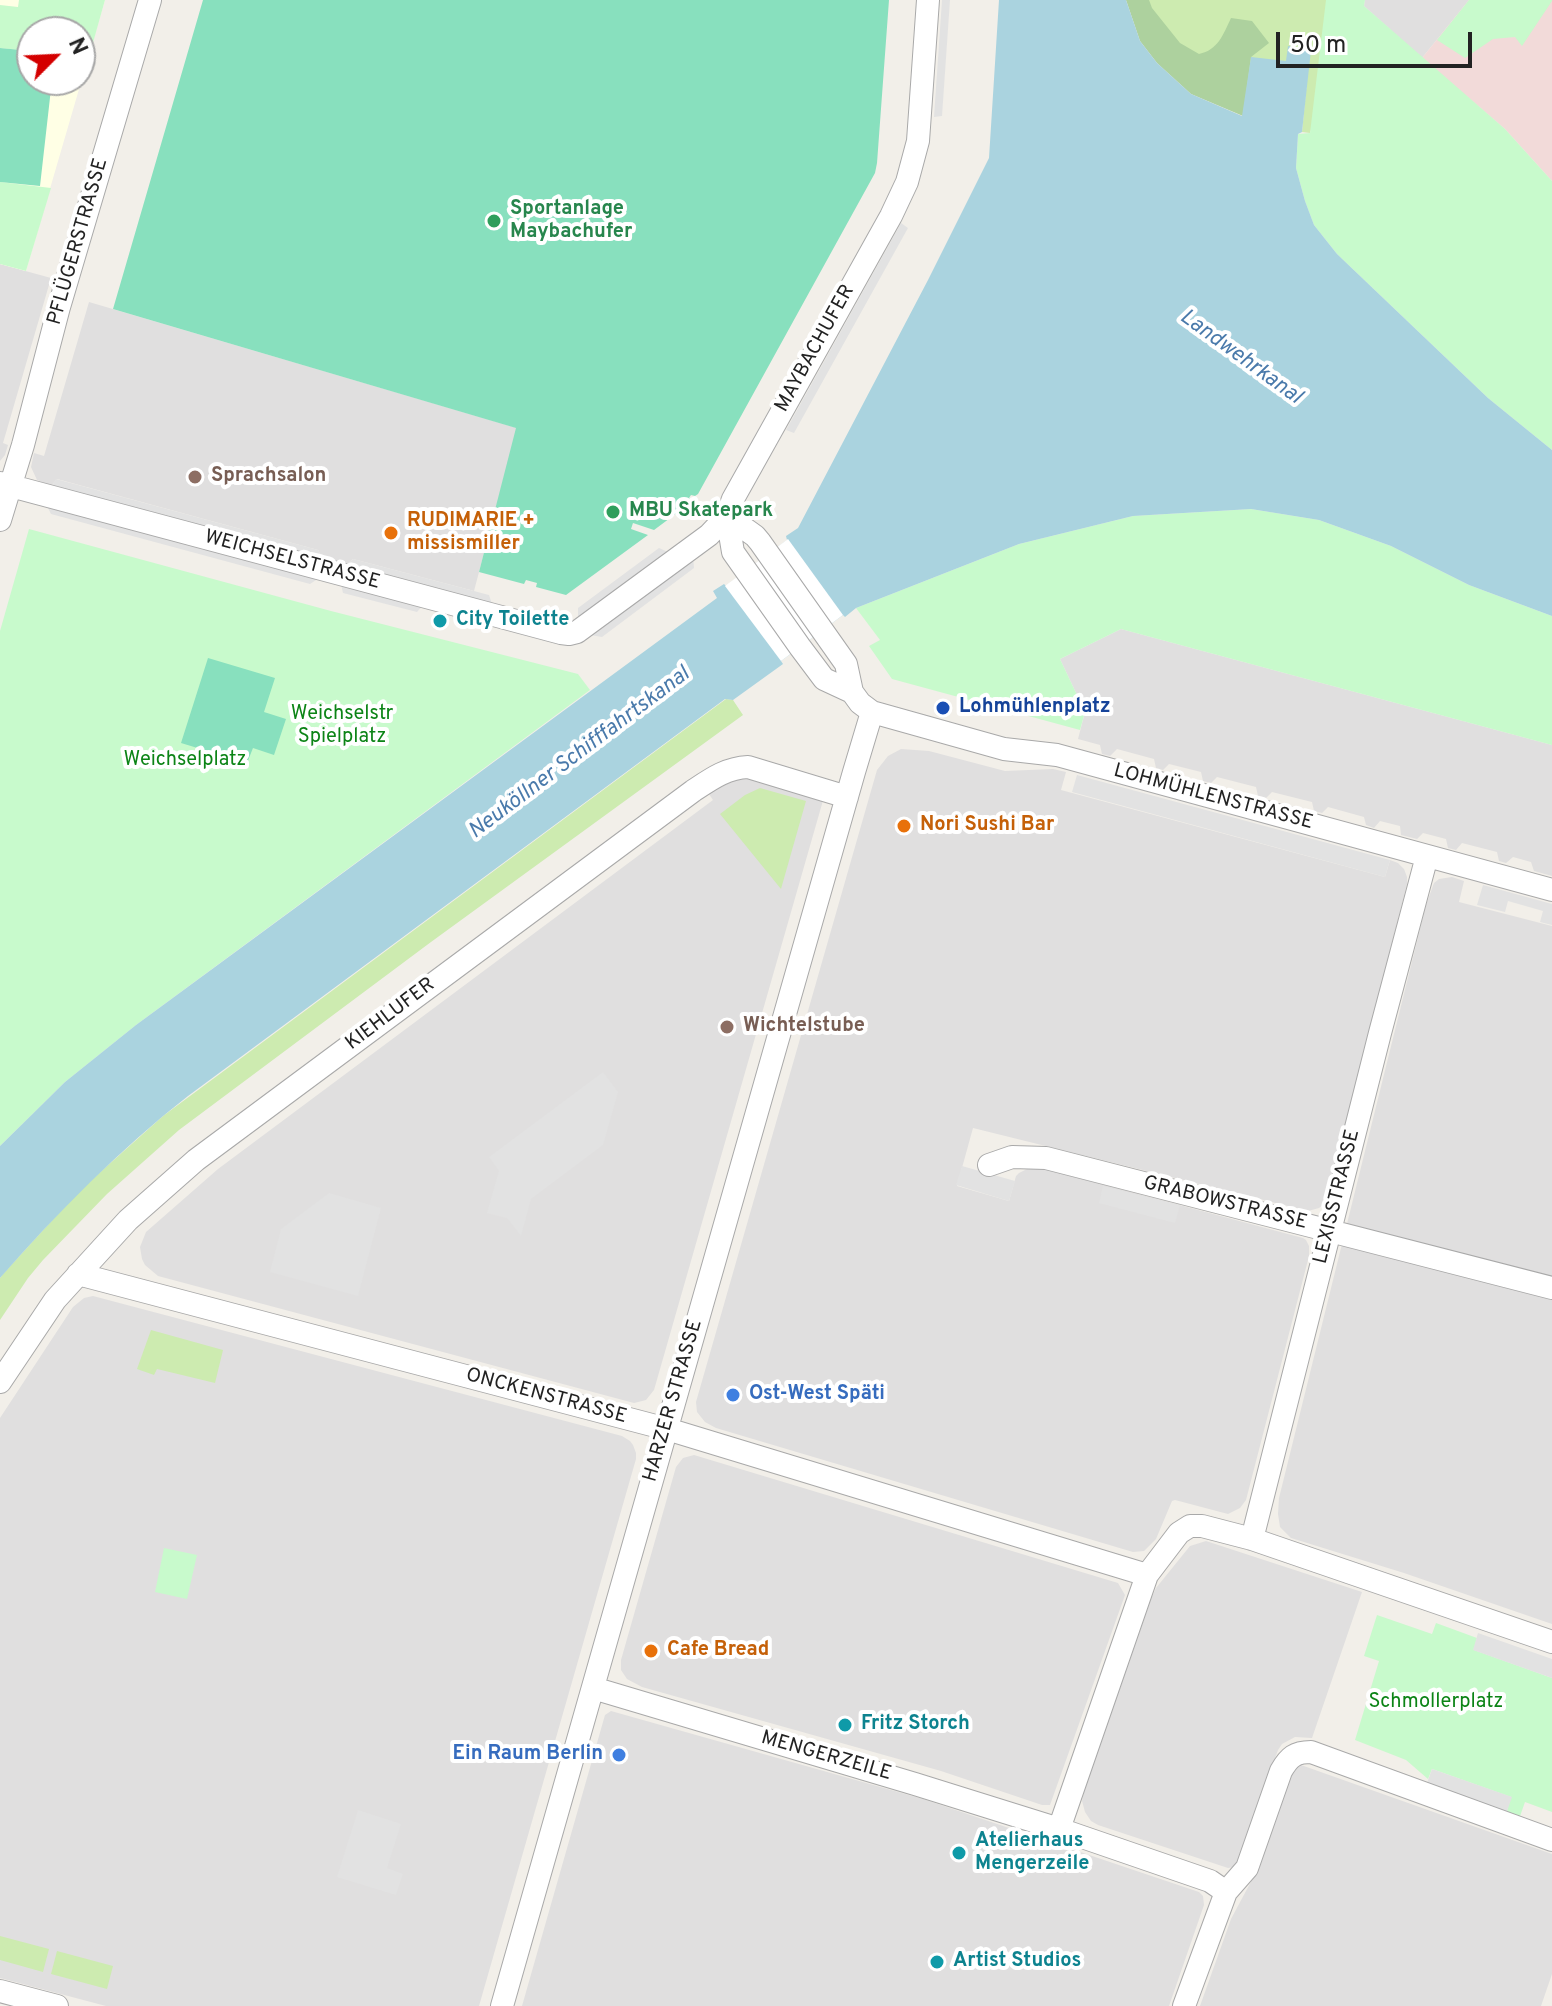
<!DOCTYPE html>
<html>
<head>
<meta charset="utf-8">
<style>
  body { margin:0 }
  #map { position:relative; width:1552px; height:2006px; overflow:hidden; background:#f2efe9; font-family:Overpass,sans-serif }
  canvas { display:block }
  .north { position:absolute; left:16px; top:16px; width:80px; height:80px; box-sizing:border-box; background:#fff; border:2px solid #a7a7a7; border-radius:50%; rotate:66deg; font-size:22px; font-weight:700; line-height:32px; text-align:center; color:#222 }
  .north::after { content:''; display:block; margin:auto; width:28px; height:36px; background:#d40000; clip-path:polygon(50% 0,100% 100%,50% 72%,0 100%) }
  .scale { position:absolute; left:1276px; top:32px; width:196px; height:36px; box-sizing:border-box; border:4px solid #222; border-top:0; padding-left:10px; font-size:24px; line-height:28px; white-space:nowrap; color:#222; -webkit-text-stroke:6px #fff; paint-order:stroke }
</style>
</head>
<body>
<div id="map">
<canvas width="1552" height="2006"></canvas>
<div class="north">N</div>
<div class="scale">50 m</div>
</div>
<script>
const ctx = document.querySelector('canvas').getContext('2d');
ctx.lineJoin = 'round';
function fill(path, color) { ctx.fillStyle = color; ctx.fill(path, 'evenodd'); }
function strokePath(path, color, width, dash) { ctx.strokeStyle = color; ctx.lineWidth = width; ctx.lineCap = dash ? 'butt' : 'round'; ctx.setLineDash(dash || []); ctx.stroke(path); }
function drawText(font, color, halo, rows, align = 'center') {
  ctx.font = font + ' Overpass,sans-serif'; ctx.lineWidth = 8; ctx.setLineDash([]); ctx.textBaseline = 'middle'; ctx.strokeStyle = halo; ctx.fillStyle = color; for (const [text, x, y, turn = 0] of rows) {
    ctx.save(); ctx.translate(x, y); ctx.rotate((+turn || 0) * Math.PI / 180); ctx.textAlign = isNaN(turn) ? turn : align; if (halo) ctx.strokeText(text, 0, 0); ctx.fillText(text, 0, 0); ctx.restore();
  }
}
const residential = new Path2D(`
  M1365 0H1469L1422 58 1364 6Z
  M0 264 51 278 3 443 8 445 5 455 0 461Z
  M89 302 517 428 474 591 353 559 346 565 323 559 318 550 57 479 51 486 37 480 31 467 34 453 44 456Z
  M1121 629 1552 745V876L1534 871 1531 862 1513 857 1506 863 1499 861 1497 852 1462 843 1456 850 1448 848 1446 839 1423 833 1417 839 1401 835 1400 826 1380 821 1374 828 1366 825 1364 817 1328 807 1322 813 1314 811 1312 802 1272 792 1266 798 1258 796 1256 787 1217 777 1211 783 1203 781 1201 772 1169 764 1163 770 1156 768 1154 759 1117 749 1110 756 1102 754 1100 745 1078 739 1085 712 1060 659Z
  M901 749 929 751 1005 771 1053 769 1066 772 1061 790 1385 877 1390 860 1398 863 1404 869 1407 877V884L1328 1195 1325 1203 1319 1208 1308 1211 973 1128 957 1186 1009 1201 1016 1176 1019 1173 1029 1168H1041L1303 1238 1306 1240 1309 1246V1256L1246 1500 1240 1508 1228 1514 1175 1500 1172 1501 1156 1539 1144 1551 1133 1552 716 1428 705 1422 697 1412 696 1402 877 770 888 756Z
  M745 774 824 797 654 1390 646 1400 634 1403 158 1276 145 1265 142 1259 140 1247 146 1232 218 1169 713 800 707 791Z
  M1452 877 1464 881 1459 902 1552 926V1624L1404 1573 1291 1538 1280 1527 1278 1514 1279 1498 1426 905 1434 883 1439 879Z
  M93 1296 622 1436 630 1441 633 1445 636 1453V1459L479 2006H106L0 1978V1418L73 1307 84 1298Z
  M694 1455 1118 1583 1125 1595 1050 1805H1042L941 1771 642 1687 627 1679 621 1670V1660L676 1467 683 1458Z
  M1206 1541 1362 1592 1312 1738 1295 1737 1282 1744 1278 1750 1237 1864 1234 1867 1228 1868 1098 1825 1091 1821 1085 1812 1082 1801 1084 1791 1151 1599 1156 1588 1190 1546Z
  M611 1711 923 1799 1199 1892 1203 1896 1204 1905 1169 2006H522L605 1715Z
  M1301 1765 1552 1854V1974L1541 2006H1200L1231 1919 1254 1876 1291 1772 1295 1767Z`);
const commercial = new Path2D(`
  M1469 0H1552V181L1505 129 1422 58Z`);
const education = new Path2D(`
  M0 0H105L26 271 0 264ZM32 32H80V80H32Z`);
const grass = new Path2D(`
  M1126 0H1347L1310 133 1302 132 1310 50 1286 61 1243 116Z
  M726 699 733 700 743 715 431 942 179 1130 107 1194 43 1260 28 1278 0 1320V1278L3 1274 78 1192 163 1116Z
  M760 788 806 801 781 889 720 814 745 795Z
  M151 1330 223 1350 215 1383 157 1369 154 1375 137 1369Z
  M0 1936 49 1949 43 1972 0 1960Z
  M57 1951 113 1966 107 1989 51 1974Z`);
const forest = new Path2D(`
  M1126 0H1149L1152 8 1180 43 1199 54C1218 50 1223 35 1231 18L1252 21 1269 43 1251 57 1243 116 1191 94 1157 63 1140 41Z`);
const park = new Path2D(`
  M19 0H105L89 57 80 56V32H32V51L0 48V5L18 7Z
  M1326 0H1365L1364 6 1505 129 1552 181V450L1488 398 1337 254 1314 225 1305 201 1296 168 1298 134 1310 133Z
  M1469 0H1552V1L1522 46 1515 37 1493 39 1465 58 1437 40Z
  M0 182 51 188 26 271 0 264Z
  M1251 509 1319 520 1391 546 1469 585 1552 616V745L1121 629 1060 659 1085 712 1080 730 892 679 869 646 880 640 856 608 1019 544 1133 516Z
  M29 529 331 611 578 674 590 690 136 1025 65 1082 0 1146V631Z
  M164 1548 197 1555 187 1599 155 1592Z
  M1377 1615 1432 1634 1436 1623 1477 1638 1474 1650 1552 1678V1812L1525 1802 1519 1819 1506 1814 1511 1797 1432 1769 1428 1779 1406 1760 1355 1740 1379 1661 1364 1656Z`);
const pitch = new Path2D(`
  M203 0H889L877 163 875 173 698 494 695 496 691 495 689 498 693 501 654 530 633 523 631 529 648 535 566 595 536 587 537 583 526 580 524 584 479 572 516 428 113 309Z
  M0 48 32 51V80H52L40 186 0 182Z
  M208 658 275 678 264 712 286 719 274 755 253 748 247 763 181 743Z`);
const parking = new Path2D(`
  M942 0H950L942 116 934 117Z
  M901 223 908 228 794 433 786 430Z
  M56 479 318 550 323 559 346 565 353 559 489 595 492 604 51 487Z
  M46 504 424 604 417 612 343 593 341 584 319 578 310 584 51 514Z
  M659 548 668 552 578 619V608Z
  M693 556 694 568 602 637 590 635Z
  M1077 775 1390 860 1385 877 1072 792Z
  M1483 885 1552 904V925L1540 922 1543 911 1508 901 1505 912 1477 905Z
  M603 1072 618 1092 603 1145 531 1199 521 1236 507 1218 487 1213 499 1171 489 1157Z
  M962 1166 1015 1181 1009 1201 956 1185Z
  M1103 1186 1180 1205 1175 1223 1099 1203Z
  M329 1193 381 1208 358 1296 270 1272 281 1229Z
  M1478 1633 1552 1659V1678L1473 1650Z
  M1432 1769 1512 1797 1506 1814 1426 1786Z
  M358 1810 401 1824 387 1868 403 1874 396 1895 337 1877Z`);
const water = new Path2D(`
  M999 0H1126L1140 41 1157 63 1191 94 1242 116 1251 57 1286 61 1288 46 1311 50 1302 132 1298 134 1296 168 1305 201 1314 225 1337 254 1488 398 1552 450V616L1469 585 1391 546 1319 520 1251 509 1133 516 1019 544 856 608 845 617 843 615 781 661 783 664 733 700 725 699 188 1096C119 1150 58 1212 0 1278V1146L65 1082 136 1025 717 598 713 591 724 584 726 586 787 540 786 536 798 528 928 280 989 158Z`);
const pier = new Path2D(`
  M788 539 843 615 781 661 725 586Z`);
const street = new Path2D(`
  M0 483 561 633 569 634 577 632 709 535 727 516 733 499 891 216 907 182 918 141 928 0
  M727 516 755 536 760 542 846 664 852 692 860 703 872 712 1004 749 1057 755 1552 890
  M727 516 733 552 800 647 824 679 852 692
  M0 520 23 445 59 307 150 0
  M989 1165 1012 1157 1046 1158 1552 1288
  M78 1274 667 1429 1147 1575
  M0 1382 55 1300 128 1220 196 1160 693 791C711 779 726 768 748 767L847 797
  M1252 1539 1380 1033 1427 856
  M593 1688 915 1784 1059 1829 1210 1881 1226 1892
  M1059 1829 1147 1575 1179 1533 1190 1526H1202L1252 1539 1552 1642
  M0 1991 57 2006
  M502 2006 854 772 872 712
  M1184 2006 1226 1892 1247 1868 1281 1771C1289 1757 1295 1752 1311 1752L1552 1840`);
const markers = [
  [494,221,8,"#2e9e5b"],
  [195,477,8,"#8d6e63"],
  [613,512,8,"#2e9e5b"],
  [391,533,8,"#e8710a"],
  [440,621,8,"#0f9aa8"],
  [943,708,8,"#1a4fb4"],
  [904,826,8,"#e8710a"],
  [727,1027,8,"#8d6e63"],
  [733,1395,8,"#3f7fe0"],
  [651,1651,8,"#e8710a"],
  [845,1725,8,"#0f9aa8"],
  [619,1755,8,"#3f7fe0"],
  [959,1853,8,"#0f9aa8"],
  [937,1962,8,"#0f9aa8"]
];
const leisureNames = [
  ["Sportanlage",510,210],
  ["Maybachufer",510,233],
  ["MBU Skatepark",629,512]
];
const streetNames = [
  ["PFLÜGERSTRASSE",79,242,-74],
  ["MAYBACHUFER",816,349,-61],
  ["WEICHSELSTRASSE",292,561,15],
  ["LOHMÜHLENSTRASSE",1213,798,15],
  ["KIEHLUFER",391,1015,-37],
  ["LEXISSTRASSE",1338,1197,-76],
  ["GRABOWSTRASSE",1225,1204,14],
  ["ONCKENSTRASSE",546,1397,15],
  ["HARZER STRASSE",674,1401,-74],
  ["MENGERZEILE",826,1757,16]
];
const educationNames = [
  ["Sprachsalon",211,477],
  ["Wichtelstube",743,1027]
];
const foodNames = [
  ["RUDIMARIE +",407,522],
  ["missismiller",407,545],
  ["Nori Sushi Bar",920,826],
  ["Cafe Bread",667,1651]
];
const cultureNames = [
  ["City Toilette",456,621],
  ["Fritz Storch",861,1725],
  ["Atelierhaus",975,1842],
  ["Mengerzeile",975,1865],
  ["Artist Studios",953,1962]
];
const transitNames = [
  ["Lohmühlenplatz",959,708]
];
const parkNames = [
  ["Weichselstr",342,715],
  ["Spielplatz",342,738],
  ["Weichselplatz",185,761],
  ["Schmollerplatz",1436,1703]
];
const shopNames = [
  ["Ost-West Späti",749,1395],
  ["Ein Raum Berlin",603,1755,"right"]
];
const waterNames = [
  ["Landwehrkanal",1240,358,36],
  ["Neuköllner Schifffahrtskanal",580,754,-37]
];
fill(residential, '#e0dfdf');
fill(commercial, '#f2dad9');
fill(education, '#ffffe5');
fill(grass, '#cdebb0');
fill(forest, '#add19e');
fill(park, '#c8facc');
fill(pitch, '#88e0be');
fill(parking, '#e2e2e2');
fill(water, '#aad3df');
fill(pier, '#fff');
strokePath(street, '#a9a9a9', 24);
strokePath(street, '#fff', 22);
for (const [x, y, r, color] of markers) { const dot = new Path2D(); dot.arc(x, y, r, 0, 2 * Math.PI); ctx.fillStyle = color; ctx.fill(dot); strokePath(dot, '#fff', 3); }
drawText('bold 20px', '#27864d', '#fff', leisureNames, 'left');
drawText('20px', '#222', '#fff', streetNames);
drawText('bold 20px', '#785e54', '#fff', educationNames, 'left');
drawText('bold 20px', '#c56008', '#fff', foodNames, 'left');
drawText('bold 20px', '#0d838f', '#fff', cultureNames, 'left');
drawText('bold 20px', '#164399', '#fff', transitNames, 'left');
drawText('20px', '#0c8416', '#fff', parkNames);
drawText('bold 20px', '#366cbe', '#fff', shopNames, 'left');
drawText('italic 22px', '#4a7aab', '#fff', waterNames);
</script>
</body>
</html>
